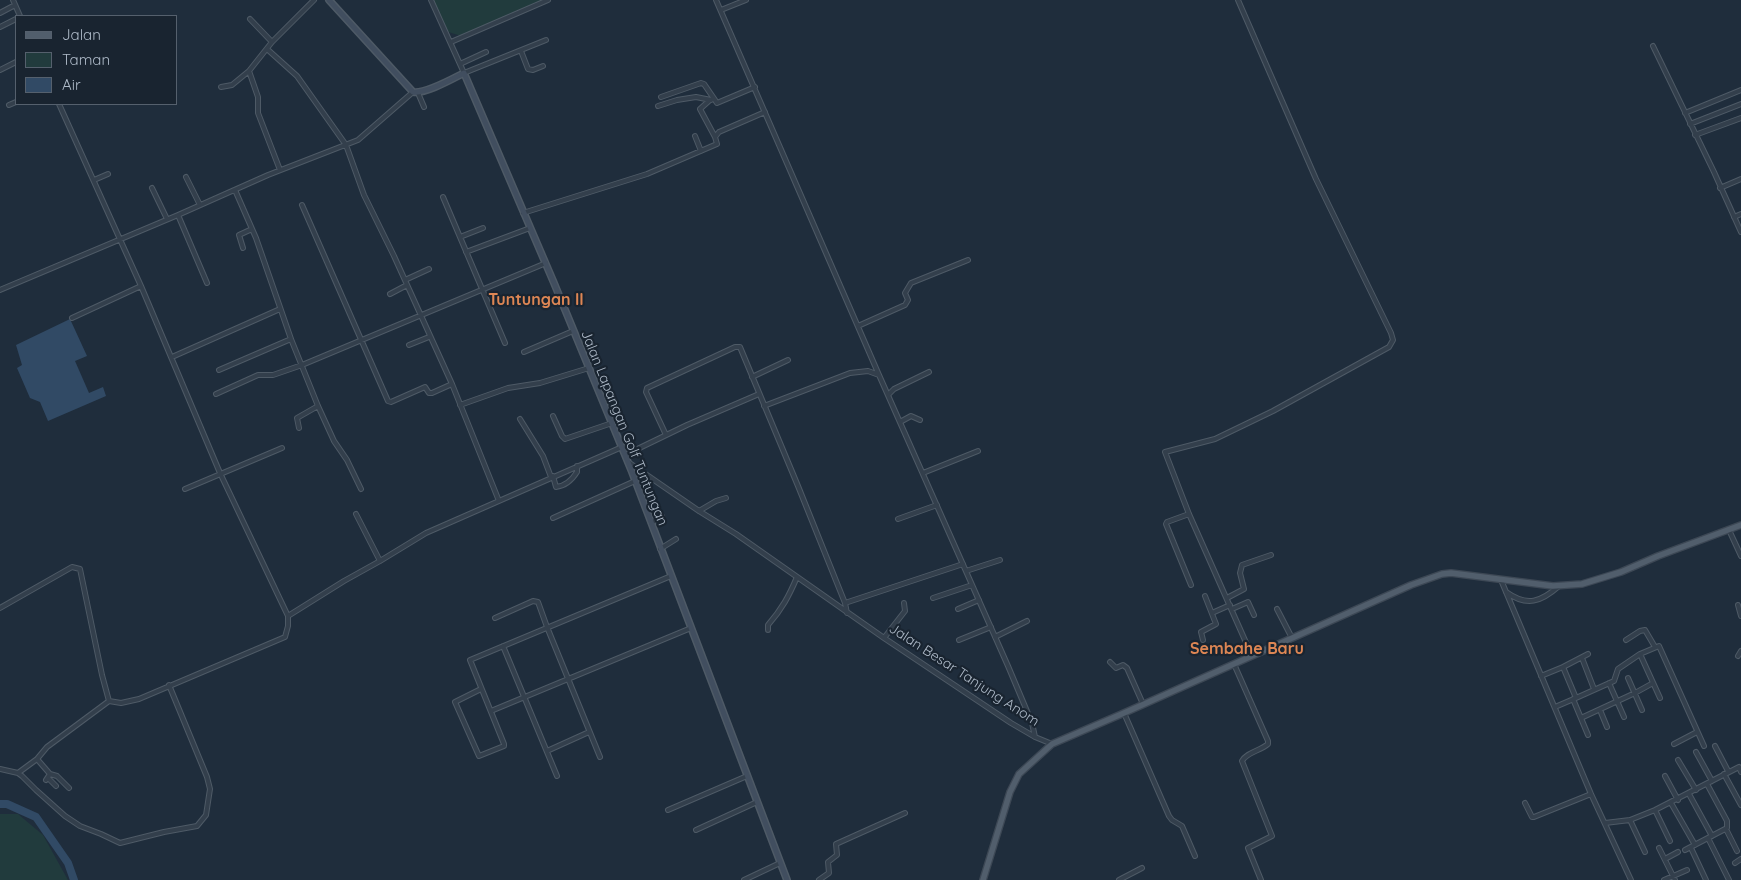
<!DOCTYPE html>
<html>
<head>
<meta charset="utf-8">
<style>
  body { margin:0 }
  #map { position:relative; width:1741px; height:880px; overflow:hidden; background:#1f2d3c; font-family:Quicksand,sans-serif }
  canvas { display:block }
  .legend { position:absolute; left:15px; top:15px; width:162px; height:90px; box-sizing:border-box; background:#192430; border:1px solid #55606d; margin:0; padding:6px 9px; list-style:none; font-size:15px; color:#aebac8 }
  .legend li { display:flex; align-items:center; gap:10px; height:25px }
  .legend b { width:25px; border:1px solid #55606d }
</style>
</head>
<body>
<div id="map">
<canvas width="1741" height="880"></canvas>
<ul class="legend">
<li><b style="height:6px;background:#515e6c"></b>Jalan</li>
<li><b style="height:14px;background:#213b3d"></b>Taman</li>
<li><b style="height:14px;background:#314a65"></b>Air</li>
</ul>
</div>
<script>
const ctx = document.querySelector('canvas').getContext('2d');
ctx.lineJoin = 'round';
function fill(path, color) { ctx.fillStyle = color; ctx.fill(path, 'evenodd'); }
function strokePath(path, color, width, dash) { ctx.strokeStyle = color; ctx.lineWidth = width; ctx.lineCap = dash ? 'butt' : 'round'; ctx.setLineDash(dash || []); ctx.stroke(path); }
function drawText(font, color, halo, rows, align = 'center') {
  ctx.font = font + ' Quicksand,sans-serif'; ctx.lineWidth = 4.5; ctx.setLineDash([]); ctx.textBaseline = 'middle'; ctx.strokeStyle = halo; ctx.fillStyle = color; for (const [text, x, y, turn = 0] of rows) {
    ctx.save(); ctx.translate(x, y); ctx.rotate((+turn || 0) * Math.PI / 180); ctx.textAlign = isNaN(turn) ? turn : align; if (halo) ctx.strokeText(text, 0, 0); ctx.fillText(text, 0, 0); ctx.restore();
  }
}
const green = new Path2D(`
  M432 0H543L466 35H458L445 31Z
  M0 814H18L43 835 68 880H0Z`);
const water = new Path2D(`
  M70 319 87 356 75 361 89 393 103 387 106 396 48 421 40 402 30 398 17 368 22 365 16 345Z`);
const river = new Path2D(`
  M0 804H7L36 817 68 863 74 880`);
const street = new Path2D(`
  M13 0 20 16
  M431 0 464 73 546 40
  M716 0 879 375 1008 666 1032 723 1035 737
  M1238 0 1316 179 1391 333 1393 340 1389 347 1273 411 1215 439 1165 452 1189 514 1252 656
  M721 10 746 0
  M0 13 15 5
  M250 19 272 42
  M0 27 16 19
  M451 42 548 0
  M1653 46 1714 172 1741 232
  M267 49 297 76 346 145 364 195 394 256 452 384 499 501
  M521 51 528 69 533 70 543 66
  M460 64 486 52
  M0 70 16 62
  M221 87 232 85 249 71
  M418 93 424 107
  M661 97 701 83 704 84 717 103 755 87
  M9 105 16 102
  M658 106 677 100 696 97 711 100
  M1685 113 1741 90
  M1690 124 1741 104
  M1695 135 1741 118
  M695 136 701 151
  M715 137 719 132 765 112
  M280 170 258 113V97L249 71 272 42 314 0
  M186 177 200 205
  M94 180 108 174
  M152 188 167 219
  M1720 188 1741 179
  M235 190 256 238 291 339 318 406 334 441 347 460 361 489
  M443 197 505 343
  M302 205 388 401 391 402 425 387 429 393H432L452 384
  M523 213 647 174 717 144 715 137 700 109 710 100
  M178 215 207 283
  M1734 217 1741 214
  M460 237 483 228
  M243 248 239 235 252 229
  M466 252 530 228
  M405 280 429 269
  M0 290 178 215 268 175 358 140 413 92
  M390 294 407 285
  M72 318 141 286
  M858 326 905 305 908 300 905 293 911 283 968 260
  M409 345 429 337
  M524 352 573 331
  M172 357 280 309
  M219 370 291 339
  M752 377 788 360
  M216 394 258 375H273L302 365 546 263
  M888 395 894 389 929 372
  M460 405 508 388 540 383 589 368
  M764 406 850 373 868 371 879 375
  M553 416 562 436 565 439 612 423
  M520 419 543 456 551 477
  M900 422 911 416 920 420
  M299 428 297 418 318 406
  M666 435 646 392 647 388 735 347H740L798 486 845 603 847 613
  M625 455 687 425 759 394
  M628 462 699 511 736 534 884 638 1011 723 1035 737 1052 744
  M923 473 978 451
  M553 476 556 487C566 486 572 480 577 472V466
  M185 489 282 448
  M699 511 716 501 726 498
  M356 514 380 561
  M1189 514 1167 522 1166 524 1191 585
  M553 518 635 481
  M898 519 937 505
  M651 523 662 516
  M1729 530 1741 556
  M660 549 676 539
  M966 571 1000 560
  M1501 580 1591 794 1631 880
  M1506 592C1527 607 1541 602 1559 586
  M933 598 972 585
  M1227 598 1244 589 1240 573 1242 565 1271 555
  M845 603 963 564
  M1738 605 1741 616
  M0 608 72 567 80 569 102 675 109 701 121 703 139 699 285 637 288 626V616L220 473 141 286 59 104
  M958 609 979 600
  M1232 609 1248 602 1254 615
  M1277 609 1292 638
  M1212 613 1230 605
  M288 616 344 581 380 561 426 533 622 447
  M495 618 533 601 538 602 547 627 600 757
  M768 630V625C782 609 789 596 797 577
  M995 637 1027 621
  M884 638 905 611 904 603
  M959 640 991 627
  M1203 640 1201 632 1216 624 1205 596
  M1626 640 1640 631 1645 630 1655 647
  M503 646 557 776
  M1640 654 1660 698
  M1738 656 1741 651
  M1582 658 1594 689
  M1110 662 1116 668 1123 665 1127 668 1143 704
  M1234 664 1268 741V744C1260 751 1247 752 1242 761L1272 836 1248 848 1261 880
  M1563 667 1588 654
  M1541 676 1563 667 1576 698 1555 707
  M1628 678 1642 710
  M1609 683 1624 717
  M481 689 455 702 479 756 504 746V744L470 660 671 576
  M1576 698 1614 681 1618 669 1640 654 1659 646 1704 746
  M1573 699 1588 735
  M1600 710 1607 727
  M491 711 691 628
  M1124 713 1169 816 1172 820 1182 826 1195 856
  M1581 718 1635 693 1653 683
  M1674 744 1697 732
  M1715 746 1728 771
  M547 751 589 732
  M1696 752 1712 781
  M37 759 50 774 46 780
  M1678 760 1696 790
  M0 769 18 773 22 776 36 790 65 816 80 826 101 834 120 843 164 832 197 826 206 815 210 789 207 777 169 685
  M18 773 37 759 47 747 109 701
  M50 774 57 776 69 788
  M1724 774 1741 805
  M1665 776 1678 800
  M48 778 56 786
  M1689 794 1712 836
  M1525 803 1532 817H1534L1591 794
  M1671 803 1695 845
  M668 810 747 776
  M1655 810 1670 841
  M1630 820 1645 852
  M1605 823 1630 820 1655 810 1739 767 1741 772
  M1726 829 1737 851
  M696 830 757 802
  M1708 838 1729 880
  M1659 848 1675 880
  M1691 848 1706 880
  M1685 850 1727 828V821L1707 784
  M1665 859 1678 852
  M1735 863 1741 859
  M744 880 780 863
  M819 880 829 873 828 862 837 855 836 844 905 813
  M1119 880 1142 868
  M1664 880 1687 870`);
const secondary = new Path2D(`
  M329 0 413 92C426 94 452 79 464 73L554 283 632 472 787 880`);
const primary = new Path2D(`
  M983 880 1010 792 1019 774 1052 744 1124 713 1411 585 1442 574 1451 573 1553 586 1582 584 1621 572 1658 556 1741 525`);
const streetNames = [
  ["Jalan Lapangan Golf Tuntungan",624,428,68],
  ["Jalan Besar Tanjung Anom",964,675,33]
];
const quarterNames = [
  ["Tuntungan II",536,300],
  ["Sembahe Baru",1247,649]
];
fill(green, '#213b3d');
fill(water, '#314a65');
strokePath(river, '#314a65', 8);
strokePath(street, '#4e5a66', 6);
strokePath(secondary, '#4e5a66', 8);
strokePath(primary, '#3d4855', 8);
strokePath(street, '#333f4c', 4);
strokePath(secondary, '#414e5f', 5);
strokePath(primary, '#515e6c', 5.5);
drawText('14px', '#aebac8', '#192430', streetNames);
drawText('bold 16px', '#dd8654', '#192430', quarterNames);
</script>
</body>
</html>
